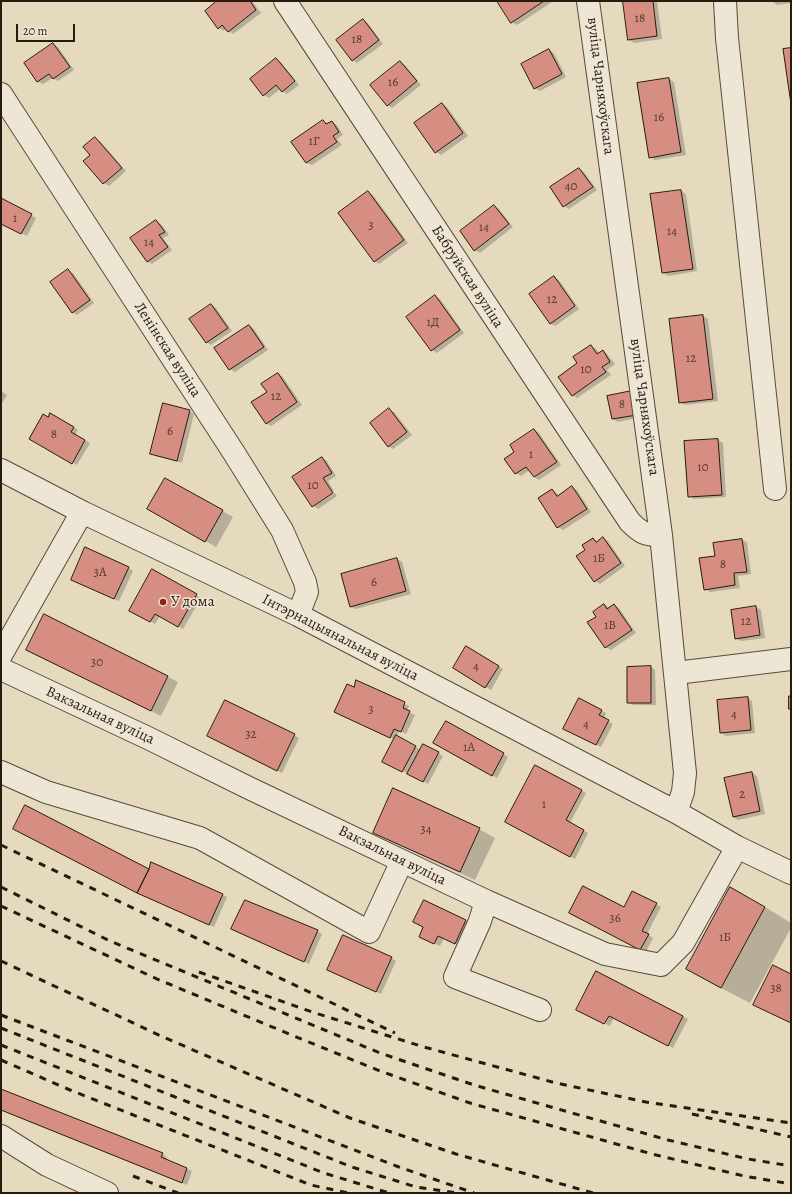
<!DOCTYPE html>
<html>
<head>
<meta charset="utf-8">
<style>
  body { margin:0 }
  #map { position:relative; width:792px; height:1194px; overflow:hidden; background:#e5d9be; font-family:Alegreya,serif }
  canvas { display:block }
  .frame { position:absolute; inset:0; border:2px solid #291a10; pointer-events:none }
  .scale { position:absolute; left:16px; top:24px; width:59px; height:18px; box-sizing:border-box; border:2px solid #291a10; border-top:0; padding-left:5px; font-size:12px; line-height:14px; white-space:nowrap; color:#291a10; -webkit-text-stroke:3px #eee6d5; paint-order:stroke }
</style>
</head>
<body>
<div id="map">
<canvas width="792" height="1194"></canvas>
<div class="frame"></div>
<div class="scale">20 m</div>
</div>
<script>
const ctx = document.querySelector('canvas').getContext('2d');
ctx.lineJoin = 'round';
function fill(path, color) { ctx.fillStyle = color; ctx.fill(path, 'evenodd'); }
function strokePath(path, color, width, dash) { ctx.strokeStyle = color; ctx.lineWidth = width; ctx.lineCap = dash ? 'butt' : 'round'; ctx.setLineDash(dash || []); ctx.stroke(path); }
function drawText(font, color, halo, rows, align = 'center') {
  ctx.font = font + ' Alegreya,serif'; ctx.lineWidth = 3; ctx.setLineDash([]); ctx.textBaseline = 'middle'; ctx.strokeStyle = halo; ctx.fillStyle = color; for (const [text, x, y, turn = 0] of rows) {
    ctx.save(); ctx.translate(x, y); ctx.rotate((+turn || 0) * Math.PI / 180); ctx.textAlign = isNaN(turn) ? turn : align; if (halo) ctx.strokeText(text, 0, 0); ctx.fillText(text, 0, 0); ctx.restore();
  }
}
const shadow = new Path2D(`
  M219 1H252L261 13 233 34 226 29 224 31 219 28Z
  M498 1H551L552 2 517 25 512 22Z
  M624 1H657L662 39 634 43 629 40Z
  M772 1H791V3L777 5Z
  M363 20 368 23 383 44 357 63 352 60Z
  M53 44 58 47 74 70 58 81 53 78 43 84 38 82 25 63Z
  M549 50 554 53 566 77 540 91 535 88Z
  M276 59 281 62 299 85 287 94 280 89 269 98 264 95Z
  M400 62 405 65 421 85 392 108 387 105Z
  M669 79 674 82 686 155 655 160 650 157Z
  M442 104 447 107 468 136 441 155 436 152Z
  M324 121 328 124 332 122 337 125 343 135 337 139 342 145 312 165 307 163 293 142Z
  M95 138 100 141 126 171 109 186 104 183Z
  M579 169 584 172 597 190 569 209 564 206Z
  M681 191 686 194 697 271 668 276 663 273 652 195Z
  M368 192 373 195 408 243 379 264 374 261Z
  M1 200 36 218 27 236 1 223Z
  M494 206 499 209 513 227 480 253 475 250Z
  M156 221 161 224 169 235 163 238 172 250 152 264 147 261Z
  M68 271 73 273 94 303 77 315 72 312Z
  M554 277 559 280 579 309 555 326 550 323Z
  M435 296 440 299 464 333 437 353 432 350Z
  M211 305 216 308 232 331 211 345 206 342Z
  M703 316 708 319 718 401 685 405 680 402Z
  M250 326 254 329 268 350 235 372 230 369Z
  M591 346 596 349 599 353 603 351 607 354 615 364 607 370 611 375 577 398 572 395 579 364Z
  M278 374 283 377 302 405 271 426 266 423 268 393Z
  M1 391 7 395 1 405Z
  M608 396 641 417 618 422 613 419Z
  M389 410 394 412 412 435 393 449 388 446Z
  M189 411 194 414 182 463 156 456 151 454Z
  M51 414 78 430 75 435 90 443 77 465 30 438Z
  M534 430 539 433 561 465 539 480 534 477 530 470 521 476 516 473 506 459 516 452Z
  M718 440 723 443 726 497 694 499 689 496Z
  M322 458 327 461 336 476 328 481 334 491 313 504V506Z
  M165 479 233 517 216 547 149 508Z
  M572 487 577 490 591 512 563 530 558 527 552 490 559 495Z
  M335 493 337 496 318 509 314 506Z
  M603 538 608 541 625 566 600 584 595 581 586 550 593 539 598 542Z
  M742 540 747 542 751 574 738 576 740 588 710 592 705 589 716 557Z
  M397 559 402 562 411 594 356 609 351 607Z
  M128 568 133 571 119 601 77 582Z
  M153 570 201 598 183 629 160 616 155 624 130 610Z
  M605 605 610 608 614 605 619 608 636 633 611 650 606 647 589 623 598 617Z
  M756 607 761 610 765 638 741 641 736 638Z
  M467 647 503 669 491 690 454 668Z
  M38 655 168 677 178 682 161 716Z
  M651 667 655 670 656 705H633L628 702Z
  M357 682 409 706 407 711 415 715 406 734 399 731 397 737 421 750 423 745 443 756 428 784 383 761 395 740 340 715Z
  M747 698 752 701 755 733 726 736 721 733Z
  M602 711 606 713 604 719 613 724 601 747 569 731Z
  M446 722 508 757 497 778 434 743Z
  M294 735 299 738 282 773 213 738Z
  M535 767 586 793 570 823 588 833 575 859 506 822Z
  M752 773 757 776 765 814 738 820 733 817Z
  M479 829 495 838 475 880 390 841 374 832Z
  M143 895H223L227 897 214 927Z
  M424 901 471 924 460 945 444 938 440 946 425 939Z
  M656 904 661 907 647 934 653 938 646 952 575 916Z
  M765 907 791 923V928L750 1003 715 985Z
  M237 931H317L322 934 309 964Z
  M391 958 396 961 381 994 333 973Z
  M596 972 688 1019 673 1048 614 1017 610 1026 582 1012Z
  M1 1090 162 1154 167 1157 166 1160 192 1171 187 1185 1 1110Z`);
const building = new Path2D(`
  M217 1H250L256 10 228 32 222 25 218 29 205 11Z
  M497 1H544L511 23Z
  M623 1H653L657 36 628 40Z
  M363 19 379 40 352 61 336 40Z
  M53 43 70 67 53 79 49 74 37 82 24 63Z
  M791 48V104L783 49Z
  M549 49 562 74 534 89 521 64Z
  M276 58 295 81 282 92 276 85 263 96 250 79Z
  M400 61 417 81 387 106 370 85Z
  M669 78 681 152 649 158 637 83Z
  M442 103 463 133 435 153 414 123Z
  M323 120 326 124 332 121 339 132 333 136 337 142 306 163 291 142Z
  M95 137 122 168 103 184 83 161 90 155 83 147Z
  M579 168 593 187 563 207 550 187Z
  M681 190 693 269 662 273 650 194Z
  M368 191 404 240 374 262 338 213Z
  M1 198 32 214 21 234 1 224Z
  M494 205 509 224 474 251 460 231Z
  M156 220 165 232 159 235 168 247 147 262 130 238Z
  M68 269 90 300 72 313 50 282Z
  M554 276 575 306 550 324 529 294Z
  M435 295 460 330 431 351 406 317Z
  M211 304 228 328 206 343 189 319Z
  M703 315 713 399 679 403 669 319Z
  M249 325 264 347 229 370 214 348Z
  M591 345 597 354 603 350 610 362 602 367 606 372 572 396 558 377 577 363 573 357Z
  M278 373 297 402 266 424 251 402 267 392 261 384Z
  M632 391 637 415 612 419 607 396Z
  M163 403 190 410 177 461 150 454Z
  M389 408 407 432 388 447 370 423Z
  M50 413 74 427 71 432 85 440 72 464 29 439 43 414 48 417Z
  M534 429 557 462 534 477 526 467 515 474 504 459 514 452 510 445Z
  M718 439 722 495 688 497 684 441Z
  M322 457 332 473 323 478 333 493 312 507 292 477Z
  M165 478 223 510 205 542 147 509Z
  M572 486 587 509 557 528 538 498 552 489 557 496Z
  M603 537 621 563 594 582 576 556 585 550 582 545 593 538 596 542Z
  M742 539 747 572 734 573 735 585 704 590 699 558 715 556 713 543Z
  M85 547 129 567 114 599 71 580Z
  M397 558 406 591 350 607 341 574Z
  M152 569 197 594 178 627 155 614 150 622 129 611Z
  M604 604 607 609 614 604 632 630 605 648 587 622 596 617 593 612Z
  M756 606 760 635 735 639 731 610Z
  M44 614 168 676 151 711 26 650Z
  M466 646 499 666 485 688 453 668Z
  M651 666V703H627V667Z
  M356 680 405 702 403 708 410 711 401 732 394 729 390 738 334 712 347 684 354 687Z
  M789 696H791V709H789Z
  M748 697 751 730 720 733 717 700Z
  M579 698 602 710 599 715 609 720 596 745 563 729Z
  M225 700 295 734 277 771 207 736Z
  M446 721 504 753 492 776 433 743Z
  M396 735 416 746 402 772 382 762Z
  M423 744 439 752 423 782 407 774Z
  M535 765 582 790 566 820 584 830 570 857 505 822Z
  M752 772 760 811 733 817 724 778Z
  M393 788 480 828 460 872 373 833Z
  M25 805 149 869 137 893 13 829Z
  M151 862 223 894 209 925 137 893 149 869Z
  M583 886 624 907 632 891 657 903 642 931 649 934 640 950 569 913Z
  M730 887 765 907 721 988 686 969Z
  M245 900 318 930 304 962 231 929Z
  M424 900 466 920 455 944 438 936 434 944 419 937 423 927 413 922Z
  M343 935 392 957 376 992 327 970Z
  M773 965 791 974V1023L753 1005Z
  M596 971 683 1016 668 1046 609 1016 604 1024 576 1010Z
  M1 1089 163 1153 161 1157 187 1168 182 1183 1 1110Z`);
const minor = new Path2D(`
  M285 1 630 522C641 533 645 535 661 535
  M588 1 661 535 685 773 683 792 676 812
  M725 1 727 38 775 489
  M1 94 234 453 282 530 305 582 307 592 298 615
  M1 470 82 512 298 615 676 812 737 847 791 873
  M1 655 82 512
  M1 669 148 738 249 788 486 901 605 954 661 965 683 943 737 847
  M676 673 791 659
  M1 772 46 792 200 838 369 932 402 861
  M486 901 480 921 455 977 540 1010
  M1 1136 47 1165 107 1193`);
const rail = new Path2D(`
  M1 845 395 1033
  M1 887 110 941 380 1053 474 1085 565 1111 668 1140 748 1159 791 1166
  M1 906 157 979 294 1036 380 1071 470 1103 652 1154 744 1176 791 1184
  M1 961 161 1036 350 1118 456 1154 593 1193
  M199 972 312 1012 424 1047 556 1083 646 1102 791 1123
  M1 1015 399 1167 474 1193
  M1 1028 352 1167 416 1187 457 1193
  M1 1045 324 1173 389 1193
  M1 1060 70 1090 311 1185 348 1193
  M692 1114 791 1137
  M133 1176 178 1193`);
const markers = [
  [163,602,4,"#8f2418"]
];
const numberNames = [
  ["18",640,19],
  ["18",357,40],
  ["16",393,83],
  ["16",659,118],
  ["1Г",314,142],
  ["40",571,187],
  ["1",15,219],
  ["3",371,226],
  ["14",484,228],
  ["14",672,232],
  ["14",149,243],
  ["12",552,300],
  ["1Д",433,323],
  ["12",691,359],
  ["10",586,370],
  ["12",276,397],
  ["8",622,405],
  ["6",170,432],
  ["8",54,435],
  ["1",531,455],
  ["10",703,468],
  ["10",313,486],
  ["1Б",599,559],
  ["8",723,565],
  ["3А",100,573],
  ["6",374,583],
  ["12",746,622],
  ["1В",610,626],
  ["30",97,663],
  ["4",476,667],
  ["3",371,710],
  ["4",734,715],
  ["4",586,725],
  ["32",251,735],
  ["1А",469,748],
  ["2",742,795],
  ["1",544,805],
  ["34",426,830],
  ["36",615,919],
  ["1Б",725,938],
  ["38",776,989]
];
const streetNames = [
  ["вуліца Чарняхоўскага",600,86,83],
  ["Бабруйская вуліца",467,277,57],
  ["Ленінская вуліца",167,350,57],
  ["вуліца Чарняхоўскага",644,407,82],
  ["Інтэрнацыянальная вуліца",340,638,27],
  ["Вакзальная вуліца",100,716,25],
  ["Вакзальная вуліца",392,856,26]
];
const poiNames = [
  ["У дома",171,602]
];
fill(shadow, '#0003');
fill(building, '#d68e83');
strokePath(building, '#291a10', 1);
strokePath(minor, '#584a3c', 24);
strokePath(minor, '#eee6d5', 22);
strokePath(rail, '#291a10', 3, [7, 7]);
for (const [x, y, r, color] of markers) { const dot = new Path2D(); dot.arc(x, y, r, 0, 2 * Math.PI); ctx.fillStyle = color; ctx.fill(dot); strokePath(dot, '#eee6d5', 1.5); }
drawText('13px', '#54372d', null, numberNames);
drawText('15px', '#291a10', '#eee6d5', streetNames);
drawText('15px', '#291a10', '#eee6d5', poiNames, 'left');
</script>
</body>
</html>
